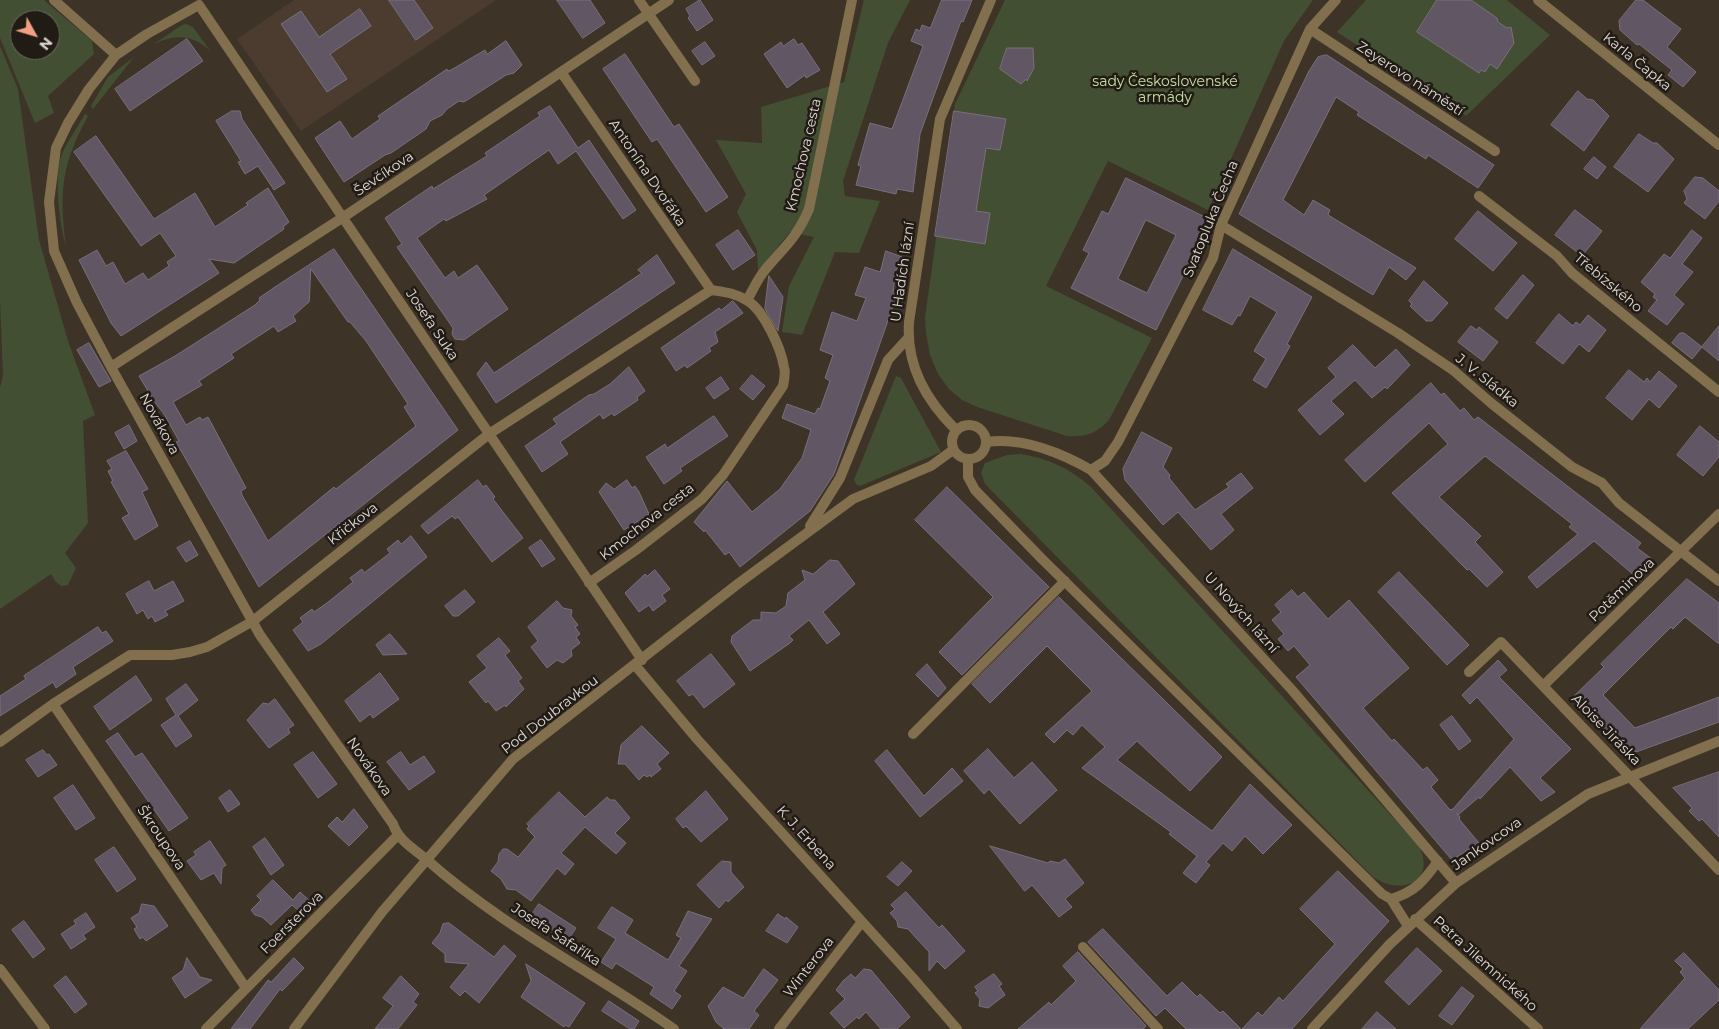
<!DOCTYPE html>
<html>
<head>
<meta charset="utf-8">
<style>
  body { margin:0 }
  #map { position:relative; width:1719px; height:1029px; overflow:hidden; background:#3e3327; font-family:Montserrat,sans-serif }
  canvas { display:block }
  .north { position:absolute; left:10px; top:10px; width:50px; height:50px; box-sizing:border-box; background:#211b16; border:1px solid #6d6761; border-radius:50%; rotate:129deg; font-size:14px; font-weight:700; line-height:20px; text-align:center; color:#e0d9d2 }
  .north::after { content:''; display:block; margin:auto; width:18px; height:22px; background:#f2a081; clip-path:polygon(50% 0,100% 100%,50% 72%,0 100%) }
</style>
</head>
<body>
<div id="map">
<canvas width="1719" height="1029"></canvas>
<div class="north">N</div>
</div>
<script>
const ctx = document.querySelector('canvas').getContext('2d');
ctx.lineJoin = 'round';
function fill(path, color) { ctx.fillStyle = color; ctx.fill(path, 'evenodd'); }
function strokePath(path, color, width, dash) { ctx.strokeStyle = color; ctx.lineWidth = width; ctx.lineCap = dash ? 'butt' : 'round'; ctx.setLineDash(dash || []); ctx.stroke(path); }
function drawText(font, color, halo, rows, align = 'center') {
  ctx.font = font + ' Montserrat,sans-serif'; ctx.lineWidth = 5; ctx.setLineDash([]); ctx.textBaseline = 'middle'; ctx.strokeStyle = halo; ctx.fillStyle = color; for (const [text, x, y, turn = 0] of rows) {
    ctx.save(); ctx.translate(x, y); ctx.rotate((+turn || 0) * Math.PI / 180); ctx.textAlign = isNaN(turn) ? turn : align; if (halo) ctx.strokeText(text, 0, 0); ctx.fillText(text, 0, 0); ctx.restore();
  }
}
const education = new Path2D(`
  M294 0H496L301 131 237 39Z`);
const green = new Path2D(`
  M0 0H44L92 41 94 54 48 96 54 113 35 123 0 38ZM20 20H50V50H20Z
  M864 0H910L888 43 843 181 845 196 880 201 859 253 835 252 802 335 782 332 789 286 814 237 790 232 758 271 757 250 737 212 746 194 716 140 762 143 761 107 844 82Z
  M1005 0H1313L1284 41 1208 210 1108 161 1046 286 1152 338 1109 420C1096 434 1086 437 1067 436L977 407 962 400 949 389 938 374 930 355 926 333 925 317 955 104Z
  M1366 0H1507L1550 35 1466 116 1337 32Z
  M186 24 193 27 211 52C193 34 176 34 154 44L182 25Z
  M0 46 18 89 39 240 68 341 95 415 83 421 88 523 65 553 76 568 68 585 61 586 55 581 51 574 0 609V387L3 376 0 300Z
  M134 57 93 109 91 106 108 77Z
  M85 114 88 116C61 165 59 193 66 247 60 225 53 175 62 154 68 140 78 127 85 114Z
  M896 376 901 378 941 452 860 486 856 484 854 480Z
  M1020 454C1048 458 1069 468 1091 487L1419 846C1437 882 1400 897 1372 876L985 484 981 473 985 463 1007 455Z`);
const building = new Path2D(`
  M389 0H414L433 28 416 40Z
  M557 0H590L605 23 583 38Z
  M700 0 713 20 697 31 688 18 690 16 686 9Z
  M942 0H972L963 22 961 21 920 134 913 192 897 189 896 194 856 185 861 166 858 165 870 123 892 129 923 46 911 41 916 29 920 31 922 25 930 28Z
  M1437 0H1471L1497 18 1498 22 1507 28 1511 27 1514 43 1497 69 1490 64 1485 72 1481 70 1479 73 1417 32Z
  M1636 0H1643L1681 29 1667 47 1696 72 1683 87 1668 75 1672 70 1639 44 1637 45 1620 30 1619 21Z
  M360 9 371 26 330 54 347 79 327 92 281 24 301 11 319 37Z
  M187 39 203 61 130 111 115 89Z
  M794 39 798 45 802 43 820 70 806 78 805 75 787 88 764 54 781 42 783 46Z
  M506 41 522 65 514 73 506 75 464 102 459 101 447 109 442 115 430 121 426 129 391 153 385 155 344 182 315 138 340 121 352 139 380 119 378 116 447 69 448 71 451 70 485 50 487 54Z
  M705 42 715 56 702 65 692 51Z
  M1007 48H1033L1034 68 1027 81 1026 79 1021 84 1000 69Z
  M625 54 674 127 679 124 728 197 706 212 657 139 652 142 603 69Z
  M1327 55 1494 165 1478 188 1428 155 1426 159 1357 115 1359 112 1336 97 1283 200 1304 215 1313 200 1330 210 1328 215 1416 268 1406 280 1389 267 1373 295 1239 214 1309 71 1318 57Z
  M1578 91 1587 99 1593 100 1609 116 1584 151 1551 125Z
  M550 106 578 148 589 140 636 210 623 219 576 151 558 164 549 150 484 195 487 199 446 221 444 219 417 238 445 278 454 271 458 278 477 265 508 309 464 340 455 339 452 334 453 328 397 247 402 244 385 218 432 186 433 189 487 156 485 153 540 116 538 113Z
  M232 111H240L242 119 285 183 274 190 258 166 245 174 238 162 241 161 216 121Z
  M954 111 1006 119 1000 150 986 148 976 211 990 213 985 244 935 236Z
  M1639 134 1653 143H1657L1674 159 1648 192 1614 167Z
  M96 136 154 219 195 193 215 227 248 205 246 203 268 188 289 222 283 227 284 229 234 263 209 259 219 273 121 336 111 323 79 260 97 250 106 266 113 262 125 284 143 273 148 280 169 266 167 262 176 256 160 233 141 246 74 152Z
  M1594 157 1606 167 1597 179 1584 169Z
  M1695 177 1703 178 1719 191V201L1705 219 1684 203 1687 199 1684 191Z
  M1126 178 1211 220 1156 330 1071 288 1089 253 1083 250 1102 211 1108 214ZM1146 220 1176 235 1147 293 1118 279Z
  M1575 210 1602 231 1582 256 1555 235Z
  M1478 211 1517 243 1493 271 1455 239Z
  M738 230 755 255 733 270 716 245Z
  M1692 230 1702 238 1682 264 1693 272 1674 295 1684 304 1667 325 1648 311 1657 300 1653 297 1655 294 1641 282 1664 254 1670 258Z
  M334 249 458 430 259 587 176 442 179 441 164 414 154 401 139 376 175 356 255 305 260 300 259 298 278 285ZM311 269 348 322H350L366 341 408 404 404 407 416 426 336 489 334 487 268 541 242 495 241 491 246 488 208 417 202 420 200 417 186 425 173 402 202 385 199 381 234 358 231 354 271 328 274 326 278 332 296 321 293 316 309 302Z
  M1233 249 1312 297 1287 344 1290 346 1266 388 1253 380 1266 359 1254 351 1277 312 1250 296 1240 316 1238 315 1232 325 1203 310Z
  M886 251 902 257 900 269H896L893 293 897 295 834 474 810 511 740 567 729 552 725 555 705 530 704 532 694 522 727 481 752 512 780 489 802 458 811 430 782 418 787 404 815 414 818 408 820 409 830 381 825 378 833 355 820 350 832 312 857 321 866 298 855 295 865 267 880 272Z
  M657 255 675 283 496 403 477 374 486 362 494 373 642 273 638 270Z
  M1523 275 1534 285 1507 319 1495 309Z
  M769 276 783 297 778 331 765 309Z
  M1424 281 1448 303 1432 321H1426L1410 306 1412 304 1409 301Z
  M733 301 743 313 715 332 718 342 709 348 711 351 687 368 685 365 676 371 661 348 719 308 721 310Z
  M1559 314 1573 326 1576 322 1580 325 1588 315 1606 330 1589 352 1579 344 1563 364 1536 343Z
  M1471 326 1477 330 1479 327 1498 342 1483 361 1458 342Z
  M1719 326V361L1702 347Z
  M1680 333H1684L1702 347 1692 359 1672 343Z
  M89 343 111 381 99 387 77 350Z
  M1353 345 1375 368 1396 349 1410 365 1387 389 1385 387 1372 398 1355 380 1331 401 1344 414 1320 435 1298 410 1336 377 1328 368Z
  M629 367 645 391 637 397 638 400 614 416 612 413 603 419 600 414 560 442 568 454 542 472 525 446 557 424 553 419 589 395 594 394 610 384Z
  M1629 370 1644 382 1647 378 1650 382 1659 371 1677 386 1659 408 1649 399 1632 420 1606 398Z
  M752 375 765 386 753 400 740 389Z
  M721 377 729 389 714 399 706 388Z
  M1431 383 1441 395 1444 393 1460 411 1464 408 1474 420 1478 417 1641 543 1637 548 1652 559 1644 572 1635 576 1594 541 1537 588 1528 577 1578 534 1569 527 1572 524 1485 456 1439 497 1481 536 1475 542 1503 572 1487 587 1469 569 1467 570 1392 493 1448 444 1429 423 1365 482 1345 460Z
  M714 416 728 436 680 468 682 471 664 484 646 457 665 444 667 448Z
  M129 425 137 441 124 449 115 433Z
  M1700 426 1719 442V457L1703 476 1677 455Z
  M1142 432 1172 448 1163 467 1170 475 1169 478 1195 510 1229 487 1226 484 1241 473 1253 488 1221 514 1234 530 1211 550 1178 512 1163 525 1125 480 1123 469Z
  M126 451 148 489 142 492 158 526 135 540 122 518 129 514 111 482 113 481 108 471 112 469 107 461Z
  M478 480 483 487 486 485 495 497 493 499 523 538 492 562 458 517 455 519 452 516 428 534 421 526Z
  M627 480 632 488 635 486 639 492 649 514 624 530 599 492 606 483 614 489Z
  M947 487 1049 587 962 675 939 652 993 597 915 520Z
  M411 536 427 557 321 644 308 651 293 630 303 622 300 618 312 609 314 612 327 603 353 582 350 578 362 569 364 573 390 553 387 549 398 540 401 544Z
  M541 540 555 559 542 567 529 548Z
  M190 541 198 555 186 562 177 548Z
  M830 560 838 561 855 584 823 612 840 634 827 644 809 620 789 636 793 640 790 643 750 671 731 642 732 636 753 620H761V612L776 613 786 606 788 593 805 580 802 570 813 574Z
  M655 570 670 589 662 595 666 601 653 611 649 605 639 612 625 593 645 574 647 576Z
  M1399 572 1469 645 1447 665 1378 592Z
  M1687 579 1719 603V644L1685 617 1673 629 1671 627 1603 695 1635 728 1719 697V722L1636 752 1624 749 1573 697 1604 667 1601 664Z
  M149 581 154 591 173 581 184 601 165 611 168 615 155 622 152 616 148 619 143 610 137 614 126 594Z
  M465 590 475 602 458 616H453L445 606Z
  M1292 590 1298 597 1304 592 1328 619 1349 600 1409 668 1363 708 1392 741 1394 739 1423 770 1427 767 1438 780 1431 787 1450 810 1453 809 1514 739 1477 697 1470 704 1462 695 1498 660 1507 670 1499 677 1571 749 1540 778 1555 792 1541 801 1510 767 1480 799 1479 797 1458 815 1457 813 1460 817 1459 819 1479 843 1452 860 1296 677 1310 665 1294 646 1288 651 1278 639 1284 634 1272 620 1281 612 1275 605Z
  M1059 597 1222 757 1190 791 1137 741 1117 760 1212 831 1250 784 1292 825 1263 854 1245 836 1232 851 1223 843 1206 862 1210 865 1196 883 1183 873 1197 856 1169 834 1171 832 1082 768 1105 747 1082 725 1073 735 1067 730 1054 743 1045 734 1092 691 1047 646 990 703 972 684Z
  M557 601 563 608 572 610 571 616 578 625 575 627 580 634 576 637 580 643 571 650 572 656 563 663 557 660 547 668 531 647 538 641 528 627Z
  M98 627 102 633 106 631 113 641 73 667 76 674 56 688 53 682 0 716V696L26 679 24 676Z
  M390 634 407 654 383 655 376 645Z
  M499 638 510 651 505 655 522 678 518 681 524 689 506 707 505 705 496 711 488 701 486 703 469 682 487 668 477 656Z
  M711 654 735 684 704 708 693 694 689 696 677 681Z
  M927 664 946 688 938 697 916 675Z
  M380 673 399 699 373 718 370 714 360 722 345 701Z
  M136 676 152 700 110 730 94 707Z
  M186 684 198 700 178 716 192 736 176 747 161 725 176 715 166 699Z
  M275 699 294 725 288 729 290 733 269 748 247 720 263 703 268 704Z
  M1452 716 1471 741 1459 750 1440 725Z
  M642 726 669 753 657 764 661 769 651 777 650 775 647 777 644 775 639 780 625 764H618L621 745Z
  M118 733 135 757 142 753 188 818 169 831 106 741Z
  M988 749 1014 778 1032 762 1057 790 1020 824 989 789 984 794 964 771Z
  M43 750 47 755 49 754 57 765 38 777 26 760Z
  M887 750 924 796 952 768 963 781 920 817 875 761Z
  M313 752 337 784 318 798 294 765Z
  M401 752 410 765 424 756 435 772 409 790 387 762Z
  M1719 772V837L1702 819 1699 821 1689 811 1692 808 1673 788Z
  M73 785 95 818 76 830 54 798Z
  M230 790 240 804 228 812 219 798Z
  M706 791 728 819 701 842 686 826 683 828 676 819Z
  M559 792 585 817 607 797 610 800H615L630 818 615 833 626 843 616 854 585 827 561 853 574 864 565 875 557 868 531 901 516 890 507 889 501 879 491 871 498 862 499 854 503 849H507L518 857 519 856 535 837 527 829 529 826 527 824Z
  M354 809 368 827 349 846 328 826 337 817 342 822Z
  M265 838 284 865 271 875 253 847Z
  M210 841 226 865 222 868 221 884 214 873 201 880 187 861 196 855 194 852Z
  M990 846 1048 863 1050 861 1059 863 1065 859 1084 883 1065 899 1072 907 1059 917 1032 885 1025 891Z
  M114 847 136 879 117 892 95 860Z
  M722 861 731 862V872L744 887 728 902 726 900 719 908 697 885Z
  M902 862 912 871 898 886 887 877Z
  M1338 871 1389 921 1292 1029H1242L1258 1012 1262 1016 1279 997 1283 1001 1335 944 1300 909Z
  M273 880 293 900 300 892 311 902 300 912 292 905 271 925 262 917 255 915 251 910 261 900 257 896Z
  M906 892 939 928 942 925 965 951 945 969 937 961 929 971V952L908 929 898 927 897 921 890 913 895 909 891 905Z
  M142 904 154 906 168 926 146 941 143 937 140 939 134 929 137 927 131 918 139 913Z
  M539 904 576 928 568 940 531 916Z
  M612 907 633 920 625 933 668 960 681 938 676 935 688 911 712 919 679 966 687 971 674 991 681 996 672 1009 650 994 654 987 616 963 612 969 601 962 616 939 598 928Z
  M86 913 95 927 83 935 86 939 71 949 61 934 76 924 74 921Z
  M778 914 785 919 786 917 798 927 787 943 766 931Z
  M24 921 45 949 33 958 12 930Z
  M449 923 494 957 504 945 516 956 479 1003 465 991 460 996 450 987 469 964 445 962V954L432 943 440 933 443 924Z
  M1103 929 1167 996 1182 982 1197 997 1200 994 1220 1013 1223 1011 1241 1029H1186L1165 1008 1156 1016 1088 942Z
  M1417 948 1442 971 1409 1005 1385 982Z
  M1078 952 1146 1026 1143 1029H1018L1049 1002 1051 1005 1076 981 1063 966Z
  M1684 953 1719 990V1000L1688 1029H1640L1685 978 1680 972 1683 969 1675 961Z
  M187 958 200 977 212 980 185 998 172 978 183 970Z
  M294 958 304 968 282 991 280 989 250 1029H231L268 980 271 982Z
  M526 964 585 1003 569 1027 565 1025 564 1027 521 997 531 981Z
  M764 969 778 980 754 1011 759 1015 749 1029H724L716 1022 708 1006 723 987 743 998Z
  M864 969 871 970 910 1017 897 1029H881L866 1012 859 1019 857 1017 844 1028 830 1013 845 999 836 990 843 981 851 974 855 978Z
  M994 974 1002 984 999 986 1005 995 988 1008 979 1006 980 999 975 993 978 991 975 987Z
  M66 976 87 1004 75 1013 54 986Z
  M401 976 419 994 413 1002 417 1005 398 1029H375L393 1006 383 998Z
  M1462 987 1474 996 1452 1025 1439 1016Z
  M609 1001 639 1021 634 1029H630L602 1011Z
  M1377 1012 1396 1029H1362Z`);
const street = new Path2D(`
  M54 0 116 55
  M639 0 695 81
  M1538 0 1719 145
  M1310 29 1495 151
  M561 72 711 290
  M1479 196 1557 256 1572 273 1719 392
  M1221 225 1398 333 1453 370 1491 403 1572 467 1602 483 1619 503 1719 581
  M747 300C753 290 758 278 765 270 785 246 796 239 809 209L852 0
  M111 367 342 218 669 0
  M952 442a17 17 0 1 1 34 0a17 17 0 1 1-34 0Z
  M956 430C926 400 906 366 909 322L940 119 991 0
  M987 442C1023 437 1061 453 1091 470L1292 690 1456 883
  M968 460V477L975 490 1042 559 1382 894 1391 899C1415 892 1424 881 1438 861
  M1091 470 1105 461 1118 442 1213 258 1221 225 1310 29 1336 0
  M810 526 840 478 888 360 908 338
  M589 583 636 550 702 499 723 475 783 386C784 380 786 373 784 367 781 348 764 311 748 301 736 293 724 292 711 290
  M642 660 199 5 147 34 116 55 89 89 68 123 56 148 49 202 54 251 77 303 111 367 260 635 393 824C399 841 413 848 426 859 501 926 593 972 674 1029
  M635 665 697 739 913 978 957 1029
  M1469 672 1501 642 1719 870
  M1543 686 1719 514
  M53 704 246 988
  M913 734 1065 581
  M0 742 53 704 130 655H172L190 652 207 647 253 621 489 434 711 290
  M1391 899 1408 926
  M1415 919 1538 1029
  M1083 947 1158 1029
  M0 969 45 1029
  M206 1029 397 836
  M294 1029 382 912 513 759 739 583 853 499 931 466 953 450
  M779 1029 861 923
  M1312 1029 1390 944 1456 883 1588 794 1719 741`);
const streetNames = [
  ["Karla Čapka",1637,62,39],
  ["Zeyerovo náměstí",1410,79,33],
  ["Kmochova cesta",804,155,-77],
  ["Antonína Dvořáka",647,173,56],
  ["Ševčíkova",384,174,-34],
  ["Svatopluka Čecha",1211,219,-68],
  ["U Hadích lázní",903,272,-82],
  ["Třebízského",1608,283,40],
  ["Josefa Suka",432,325,56],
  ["J. V. Sládka",1487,381,39],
  ["Novákova",159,424,61],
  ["Kmochova cesta",647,522,-38],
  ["Křičkova",353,524,-38],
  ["Potěminova",1622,590,-44],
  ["U Nových lázní",1241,613,48],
  ["Pod Doubravkou",550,715,-38],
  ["Aloise Jiráska",1606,730,46],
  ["Novákova",369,767,55],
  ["Škroupova",161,838,56],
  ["K. J. Erbena",806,838,48],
  ["Jankovcova",1487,844,-35],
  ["Foersterova",292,923,-45],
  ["Josefa Šafaříka",556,935,33],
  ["Petra Jilemnického",1485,964,42],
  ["Winterova",809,967,-52]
];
const parkNames = [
  ["sady Československé",1165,82],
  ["armády",1165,98]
];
fill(education, '#4c3c30');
fill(green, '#434f32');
fill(building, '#605664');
strokePath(building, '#7a6f7d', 1);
strokePath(street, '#816f4d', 10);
drawText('14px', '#e0d9d2', '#211b16', streetNames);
drawText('14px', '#c5e0a0', '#211b16', parkNames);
</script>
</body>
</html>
